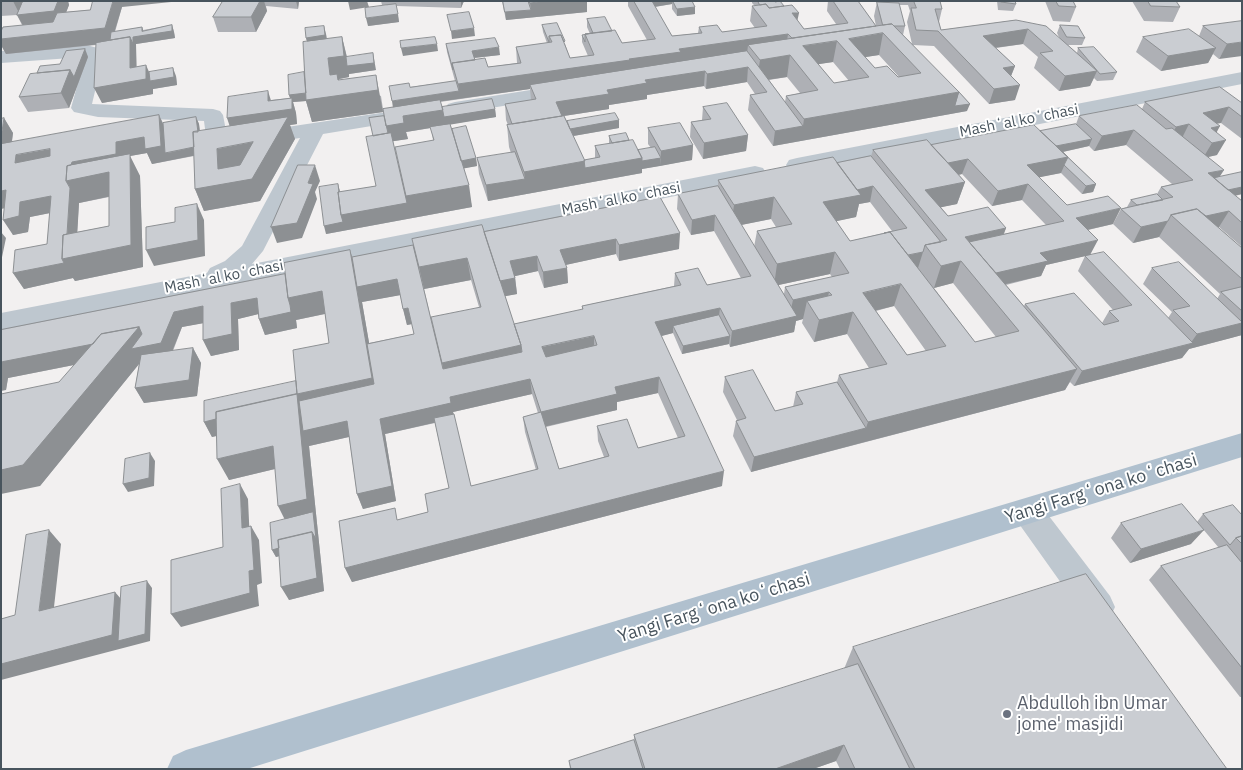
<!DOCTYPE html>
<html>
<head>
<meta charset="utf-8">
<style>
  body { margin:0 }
  #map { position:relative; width:1243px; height:770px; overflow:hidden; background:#f2f0f0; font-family:"IBM Plex Sans",sans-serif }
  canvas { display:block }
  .frame { position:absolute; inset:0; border:2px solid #48545d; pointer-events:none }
</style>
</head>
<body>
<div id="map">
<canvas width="1243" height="770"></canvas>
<div class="frame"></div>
</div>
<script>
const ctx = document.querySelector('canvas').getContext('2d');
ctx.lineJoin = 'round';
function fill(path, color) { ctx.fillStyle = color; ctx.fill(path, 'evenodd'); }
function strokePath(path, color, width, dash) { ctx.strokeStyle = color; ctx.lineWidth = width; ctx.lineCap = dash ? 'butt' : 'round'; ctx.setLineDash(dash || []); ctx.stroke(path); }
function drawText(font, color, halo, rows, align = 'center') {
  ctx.font = font + ' "IBM Plex Sans",sans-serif'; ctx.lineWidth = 4; ctx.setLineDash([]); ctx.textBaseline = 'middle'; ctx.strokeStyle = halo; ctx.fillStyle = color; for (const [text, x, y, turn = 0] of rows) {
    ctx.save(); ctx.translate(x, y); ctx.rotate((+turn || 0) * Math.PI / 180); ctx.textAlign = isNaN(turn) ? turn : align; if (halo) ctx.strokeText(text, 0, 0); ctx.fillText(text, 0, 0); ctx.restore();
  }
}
const minor = new Path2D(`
  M86 45 102 49 104 53 92 104 213 109 220 111 223 115 227 136 407 109 414 111 417 115 414 119 323 134 263 251 252 264 755 166 763 168 766 173 763 178 755 180 1 331V313L207 273 210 268 225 261 242 246 300 138 218 150 210 149 207 144 204 121 98 117 74 112 71 108 85 57 1 63V51Z
  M1242 72V84L797 172 789 170 786 165 789 160 797 158Z
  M568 84 575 86 578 90 575 94 455 114 448 112 445 108 448 104 455 102Z
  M1028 499 1039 503 1110 596 1115 607 1110 618 1098 622 1086 618 1017 521 1013 512 1017 503Z`);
const major = new Path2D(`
  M1242 433V457L247 769H167L173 756 186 750Z`);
const wall = new Path2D(`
  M1 1H68L69 5 66 12 122 7 115 32 142 27 143 30 172 25 174 32 175 38 136 44V67L149 72 176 76 177 85 153 89V94L102 103 96 45 6 54 1 45V31L22 25 17 15 1 16Z
  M223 1H299L298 9 266 6 267 11 256 32H218L213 17Z
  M381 1H464L461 8 396 6 399 22 368 26 387 5H382Z
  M502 1H587V12L506 20Z
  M628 1H692L695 14 677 16 672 9V4L655 7 672 36 698 33 699 27 722 32 755 28 750 21 752 6H755L752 3V1H774L784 6 797 20 804 29 836 24 827 11 828 1H858L876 26 874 16 877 2H879V1H940L942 9 939 22 941 30 1016 20 1060 39 1057 33 1060 25 1085 38 1082 45H1068L1077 53 1078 48 1117 72 1113 80 1097 81 1094 78 1090 86 1059 91 1034 68 1038 57 1023 44 996 48 1015 66 1011 76 1015 100 989 104 934 46 913 45 967 111 773 146 748 110 750 95 755 94 747 82 706 89 704 86 647 95V99L609 105V109L564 116 567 121 619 128 573 136 584 160 595 158V146L609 144V136L629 140 638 150 651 148 648 144V128L693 145 692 160 642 169V173L488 201 479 174 477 158 511 153 509 147 507 125H508L506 120 505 104 531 100 530 89 440 102 442 107 495 109 496 117 450 124 452 129 476 158 477 166 464 168 472 207 326 234 338 184 340 192 376 186 373 136 384 116 383 112 312 122 306 101 293 102 296 113 297 124 290 125 295 139 260 201 204 211 195 189 194 156 152 164 147 153 130 156 140 176 143 267 75 281 73 278 24 289 13 273 47 244 50 213 30 217 28 232 13 235 4 208V118L13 133 12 142 159 115 163 123 196 117 199 124 200 131 230 126 271 100 290 98 289 95 304 72 307 41 306 38 326 34 327 39 342 37 347 57 376 70 349 74V77L339 79V80L381 96 383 109 393 107 410 87 455 81 447 52 446 44 500 55 474 58 475 60 488 67 517 63 516 47 547 43 543 32 542 25 565 44 570 58 588 56 582 42V35L590 34 587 27V19L612 31 622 43 647 40 628 6ZM899 5H908L910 11 907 22 912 44 903 35 905 26ZM879 55 899 77H898L875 68 865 57ZM833 62 849 81 834 83 818 64ZM787 77 800 93 786 96 785 102 769 80ZM431 128 433 140 399 167 393 141 408 139 406 132ZM109 197V226L77 232 79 203Z
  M997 1H1015L1016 4 1013 11 998 10Z
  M1045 1H1073L1076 7 1070 22 1053 21Z
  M1132 1H1176L1180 7 1173 22 1144 21Z
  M1242 21 1219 59 1213 54 1208 63 1161 71 1136 52 1143 37 1199 36 1203 26Z
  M85 49 88 57 69 108 28 112 19 97 37 73 60 64Z
  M1145 102 1242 103V139L1221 123H1217V155L1208 157 1219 177 1242 172V194L1235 196 1242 201V247L1219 227H1218L1242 248V335L1189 349 1182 358 1074 386 1070 382 1065 390 751 472 733 436 736 421 737 420 723 392 725 377 775 411 793 407 796 392 837 382 839 375 869 368 847 334 814 342 802 323 803 319 796 321 794 332 730 347 729 344 682 354 673 333 661 336 722 486 352 582 345 568 399 520 428 512 449 488 435 423 385 434 396 501 363 509 357 494 349 437 309 446 324 591 289 600 279 556 276 557 272 550 285 519 275 469 229 480 216 436 212 437 204 422 296 381 329 343 325 314 296 320 297 328 265 335 259 319 258 314 238 319 239 350 211 356 203 340V323L182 327 173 351 193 348 201 363 197 396 144 403 135 388 139 364 40 486 74 365 8 378 6 390 1 330 285 274 352 257 660 197 679 249 619 261 616 254 565 265 567 268 568 283 544 288 538 271 515 276 517 294 505 296 514 324 582 310V306L674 286 675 273 707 285 741 278 714 231 691 235 677 209 678 194 718 186V180L837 163 871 156 873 150 931 145 1040 131 1076 124 1079 116 1142 109ZM1126 145 1172 184 1161 187 1157 194 1131 200 1127 207 1121 209 1113 224 1133 243 1159 237 1220 294 1217 299 1152 268 1143 284 1172 312 1168 318 1090 255 1088 230 1113 224 1067 205 1039 177 1061 173 1082 194 1093 192 1096 184 1063 152 1089 146 1094 151ZM962 174 992 206 1022 200 1046 225 1004 234 1006 228 948 216 941 207 957 204 965 182 959 175ZM870 202 892 231 850 241 836 221 856 217 859 204ZM771 219 776 227 757 231 754 247 741 225ZM1085 256 1078 271 1113 310 1109 311 1102 323 1025 304 1024 306 1006 285 1041 276 1046 265ZM830 274 832 277 785 287 784 294 778 285ZM471 280 479 307 434 331 424 289ZM953 283 996 337 975 342 934 288ZM400 295 407 325 412 324 414 334 369 343 362 302ZM894 306 926 351 907 355 876 311ZM658 393 678 438 638 448 597 426 598 441 604 457 559 469 546 427 617 410V402ZM532 394 538 413 523 417 525 432 536 470 471 486 453 412Z
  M703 107 748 135 746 151 703 159 690 137 691 122 702 120Z
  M1203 514 1242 515V697H1240L1149 580 1161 566 1219 548 1197 522Z
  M1121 523 1191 544 1130 563 1111 538Z
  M853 647 1227 769H840L836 761 813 769H570L569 761 634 740V735L844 669Z`);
const shadedWall = new Path2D(`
  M13 1H68L69 5 61 26 25 29 17 15H20Z
  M113 1H181L122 7 111 43 6 54 1 45V39L105 28Z
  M260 1H264L267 11 256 32 251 17Z
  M296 1H299L298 9Z
  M348 1H367L369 7 350 10Z
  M461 1H464L461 8Z
  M546 1H587V12L506 20 505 12 531 10 530 3Z
  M647 1H673L672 4 647 8Z
  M695 7V14L677 16V9Z
  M792 13H799L796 27Z
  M398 14 399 22 368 26 366 18Z
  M172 25 174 32 175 38 136 44 137 80 146 65 153 81 173 68 176 76 177 85 153 89V94L102 103 94 88 130 68V37H133L142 31V27L145 35Z
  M324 26 326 34 327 43 308 45 306 38Z
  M474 28 475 36 452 39 451 31Z
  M1028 29 1023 44 978 50 983 36Z
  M883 33 879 55 853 59 837 41 833 62 800 67 802 52 792 38Z
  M788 34 786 48 748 45 747 54 530 85V89L393 108 392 101 459 91 458 84 629 59 679 49Z
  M342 37 347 58 373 53 376 70 349 74V77L339 79 343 95 376 75 383 112 312 122 306 101 293 102 296 113 297 124 290 125 295 139 260 201 204 211 195 189 218 169 217 149 282 126 232 133 227 118 268 101V91L273 107 292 103 289 95 330 75 328 58Z
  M1242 42V56L1219 59 1227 44Z
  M437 44 438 51 403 56 401 48Z
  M499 47 500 55 473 58 472 51Z
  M1216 48 1208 63 1161 71 1168 56Z
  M85 49 88 57 69 108 61 93 70 70Z
  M790 55 787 77 759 81 757 79 760 60Z
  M1015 66 1009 81 1003 68Z
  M748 67 747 82 706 89 707 74Z
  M705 71 704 86 647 95V99L609 105V109L557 117 556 102 645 80Z
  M1097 71 1090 86 1059 91 1065 76Z
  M1020 85 1015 100 989 104 994 89Z
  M959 92 970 104 967 111 773 146 775 131 803 126 804 119Z
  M1229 107 1221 123 1195 128 1203 113Z
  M495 109 496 117 406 132 408 139 375 144 386 126 403 116 443 110Z
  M159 115 166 131 168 153 199 146 196 117 199 124 202 154 152 164 147 153 130 156 140 176 143 267 75 281 73 278 24 289 13 273 64 263 62 259 66 258 70 187 66 181 71 180 72 162 116 154V142L144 137 149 148 161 146ZM130 156 131 245 76 256 79 203 121 194 109 172 80 178 123 169V157Z
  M4 118 13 133 9 160 1 146V138Z
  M619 120V128L516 146 515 130Z
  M1189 124 1181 140 1168 142 1176 127Z
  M1220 126 1212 141 1211 128Z
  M1134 130 1126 145 1094 151 1102 136Z
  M748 135 746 151 703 159 704 143Z
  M1092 139 1089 146 1053 154 1056 146Z
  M1226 140 1217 155 1203 158 1212 143Z
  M693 145 692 160 660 166 661 151Z
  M50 149 59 164 15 163 16 155Z
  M1068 157 1061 173 1021 181 1027 165Z
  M476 158 477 166 461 169 460 161Z
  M642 158H661L660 166 642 169V173L488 201 486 185 525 179 524 172 585 161Z
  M968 159 962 174 936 179 941 164Z
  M315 165 320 181 315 192 317 199 302 238 277 243 271 227 308 183Z
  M1224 170 1215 184 1208 173Z
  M965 182 957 204 923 211 925 190Z
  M338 184 340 192 406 196 469 185 472 207 326 234 324 226 341 215Z
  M1028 184 1022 200 992 206 998 191Z
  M1096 184 1093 192 1082 194 1086 186Z
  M873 186 870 202 859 204 856 217 819 225 823 202 852 191Z
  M1242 187V194L1219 199 1224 191Z
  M6 190 16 206 1 209V191Z
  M51 196 60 211 30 217 28 232 13 235 3 220 20 202Z
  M774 197 771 219 731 227 734 205Z
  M197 204 204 220 205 256 154 266 146 250Z
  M1121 208 1113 224 1069 234 1076 218Z
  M1229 211 1219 227 1192 233 1197 218Z
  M715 215 714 231 691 235 692 220Z
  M1168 221 1159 237 1133 243 1141 227Z
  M1006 228 997 250 962 243 965 237Z
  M1 232 6 238 1 262Z
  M680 233 679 249 619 261V245Z
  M616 239V254L561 266 560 250Z
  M1098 240 1090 255 1046 265 1041 276 984 289 988 274 1040 253Z
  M350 250 357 273 397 279 401 295 362 302 379 400 347 421 353 436 309 446 324 591 289 600 281 587 314 547 276 557 272 550 312 532 314 520 288 526 278 506 299 417 212 437 204 422 297 394 372 378Z
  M835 252 830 274 774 286 777 264Z
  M923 252 918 268 902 257Z
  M537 256 538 271 511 277 510 261Z
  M467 258 471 280 424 289 419 267Z
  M961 261 953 283 934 288 941 266Z
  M567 268 568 283 544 288 543 272Z
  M515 278 517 294 501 297 499 281Z
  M901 284 894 306 857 315 863 293Z
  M322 291 329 313 296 320 297 328 265 335 259 319 288 298Z
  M829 292 824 314 807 301 803 319 796 321 794 332 730 347 732 331 789 318 793 300Z
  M257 298 263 313 238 319 239 350 211 356 203 340 231 303Z
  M203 306 210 322 182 327 169 359 139 364 40 486 1 494V470L114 357 8 378 6 390 1 391V362L139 327 174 312Z
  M408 308 412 324 407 325 403 309Z
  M720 308 718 323 673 326V333L654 338 655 322Z
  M853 312 847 334 814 342 819 320Z
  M1242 323V335L1231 338Z
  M1242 323 1231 338 1189 349 1182 358 1074 386 1082 371 1190 344 1197 334Z
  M594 336V351L544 362 542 347Z
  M730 336 729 344 682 354 683 346Z
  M521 345 523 367 447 384 442 363Z
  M193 348 201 363 197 396 144 403 135 388Z
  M1077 369 1065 390 861 443 868 422Z
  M659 377 658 393 617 402V410L543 427 541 412 615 387Z
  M530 379 532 394 453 412 455 418 385 434 396 501 363 509 357 494 380 419 450 397Z
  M866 428 861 443 751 472 754 457Z
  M273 446 283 467 229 480 217 459Z
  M150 453 155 461 154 486 128 492 123 484Z
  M724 471 722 486 352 582 345 568Z
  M240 484 248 499 250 543 242 528Z
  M251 526 259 540 262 583 257 585 259 606 181 627 171 614 249 571Z
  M49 530 61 544 52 625 39 611Z
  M1204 530 1191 544 1130 563 1141 549Z
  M147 581 152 588 150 641 1 680V664L115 592 127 606Z
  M844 745 836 761 813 769H775Z`);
const building = new Path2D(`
  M23 1H58L54 11 17 15Z
  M93 1H113L105 28 1 39V31L3 27 53 22 57 13 90 10Z
  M223 1H260L251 17H213Z
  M503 1H528L531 10 505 12Z
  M530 1H546L530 3Z
  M634 1H652L672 36 702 33 699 27 717 25 722 32 767 26 752 6 766 4 769 8 792 5 799 13H792L804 29 848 23 833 1H858L876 26 792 38 788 34 679 49 681 52 629 59 630 60 458 84 452 63 485 58 488 67 521 63 516 47 552 42 549 36 561 35 570 58 594 55 585 34 615 30 622 43 655 39Z
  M673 1H692L695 7 677 9Z
  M758 1H774L775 2 780 1 784 6 769 8 766 4 760 5Z
  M914 1H940L942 9H935L941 30 1016 20 1046 26 1097 71 1065 76 1040 53 1053 51 1028 29 983 36 1015 66 1003 68 1020 85 994 89 938 31 916 30 911 8H916Z
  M1001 1H1015L1016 4 1001 2Z
  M1056 1H1073L1076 7 1059 6Z
  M1148 1H1176L1180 7 1151 6Z
  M877 2 899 3 905 26H894L892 24 883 25Z
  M396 4 398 14 366 18 365 8Z
  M469 12 474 28 451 31 447 15Z
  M605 17 612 31 585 34V42L582 35 593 33 587 19Z
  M1242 21V42L1227 44 1203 26Z
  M557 23 565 41 564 42 561 35 549 36V42L542 25Z
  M892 24 959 92 804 119 786 96 818 90 790 55 760 60 748 45ZM883 33 921 73 898 77 887 66 875 68 849 39ZM837 41 869 77 834 83 803 46Z
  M172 25V31L133 37V44L130 37 110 40 111 32 142 27V31Z
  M1060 25 1078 26 1085 38 1067 37Z
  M324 26 325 35 306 38 305 28Z
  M1189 29 1216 48 1168 56 1143 37Z
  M130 37V68L146 65V79L94 88 96 43Z
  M342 37 344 56 328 58 330 75 337 74 338 80 376 75 378 90 306 100 303 42Z
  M435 37 437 44 401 48 400 41Z
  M495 38 499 47 472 51 475 60 452 63 453 70 446 44Z
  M1094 47 1117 72 1100 74 1078 48Z
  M85 49 74 77 70 70 37 73 40 66 60 64 66 51Z
  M747 51 803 126 775 131 750 95 767 92 748 67 707 74 705 71 645 80 647 83 607 90 609 94 556 102 562 116 512 124 505 104 536 99 530 85Z
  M373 53 374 63 347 66 346 57Z
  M173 68 174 77 150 81 149 72Z
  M70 70 61 93 19 97 30 74Z
  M304 72 306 93 289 95 288 75Z
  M456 81 459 91 392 101 389 86 409 83 410 87Z
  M1220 87 1242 103V117L1229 107 1203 113 1220 126 1211 128 1226 140 1212 143 1189 124 1176 127 1145 102Z
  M268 91V101L292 98V109L227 118 228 97Z
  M959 92 970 104 955 106Z
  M492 99 495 109 444 117 442 107Z
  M440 100 443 110 403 116 404 123 386 126 383 109Z
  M727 103 748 135 704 143 691 122 711 119 703 107Z
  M1137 105 1166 129 1172 128 1224 170 1208 173 1242 201V223L1229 211 1206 216 1197 209 1171 215 1168 221 1141 227 1121 209 1173 197 1161 187 1193 180 1134 130 1102 136 1079 116Z
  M615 113 619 120 570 129 567 121Z
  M159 115 161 146 145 149 144 137 116 142V154L72 162 71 165 67 166 66 181 70 188 67 234 63 235 62 259 64 263 13 273 15 250 47 244 51 196 20 202 19 216 3 220 6 190 1 191V144ZM50 149V156L15 163 16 155Z
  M384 116 388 133 373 136 369 118Z
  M564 116 585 161 524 172 507 125Z
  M196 117 198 132H193L194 147 165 153 163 123Z
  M288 117 252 179 195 189 193 132ZM253 142 240 165 218 169 217 149Z
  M4 118 1 138V119Z
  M680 123 693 145 661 151 648 128Z
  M450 124 469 185 406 196 395 147 434 140 430 127Z
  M1076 124 1092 139 1056 146 1096 184 1086 186 1064 165 1068 157 1040 131Z
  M1034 125 1068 157 1027 165 1067 205 1108 196 1121 208 1076 218 1098 240 1040 253 1048 261 996 273 969 242 1064 221 1028 184 998 191 968 159 948 163 931 145Z
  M466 126 476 158 461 161 452 129Z
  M391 133 407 203 341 215 338 192 376 186 366 137Z
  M626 133 629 140 612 143 609 136Z
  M633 140 642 158 585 168 584 160 600 157 595 146Z
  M927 140 965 182 925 190 948 216 988 207 1006 228 965 237 1077 369 868 422 839 375 887 364 853 312 819 320 807 301 832 295 829 292 793 300 785 287 849 273 835 252 777 264 757 231 792 224 774 197 734 205 718 180 833 157 861 195 823 202 850 241 890 232 975 342 1019 331 961 261 941 266 925 245 947 240 873 150ZM901 284 946 346 907 355 863 293Z
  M655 147 661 158 642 161V158L638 150Z
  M515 152 525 179 486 185 477 158Z
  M130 154 131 245 62 259 63 235 109 226V172L66 181 67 166Z
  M871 156 941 242 925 245 923 252 908 255 890 232 884 233 907 228 873 186 857 190 837 163Z
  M298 165H315L308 183 313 184 297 223 271 227Z
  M1242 172V187L1228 190 1214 178Z
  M338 184 339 192H338L341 215 343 222 324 226 319 187Z
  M718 186 797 316 732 331 720 308 655 322 724 471 345 568 339 521 395 508 397 520 428 512 425 494 449 488 434 418 454 414 471 486 538 469 523 417 541 412 559 469 609 456 597 426 627 419 638 448 685 436 659 377 615 387 617 394 541 412 530 379 450 397 451 403 380 419 392 486 357 494 347 421 303 431 299 401 374 384 367 344 414 334 408 308 403 309 397 279 357 287 352 257 413 245 443 369 522 352 521 345 514 324 583 309 582 306 681 285 675 273 698 268 707 285 751 276 715 215 692 220 678 194ZM594 336 597 345 546 357 542 347Z
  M1157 194 1163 200 1137 205 1131 200Z
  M660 197 680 233 619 245 616 239 560 250 567 268 543 272 537 256 510 261 515 278 500 281 484 232Z
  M197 204 198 240 146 250V227L175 222V208Z
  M1197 209 1242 248V279L1171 215Z
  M482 225 521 345 442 363 431 317 481 307 467 258 419 267 412 239Z
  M350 250 372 378 297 394 293 350 329 343 322 291 288 298 284 263Z
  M1104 252 1193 343 1082 371 1025 304 1074 293 1104 325 1119 321 1109 311 1132 305 1085 256Z
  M1179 262 1242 322V323L1197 334 1173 310 1190 306 1152 268Z
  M285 274 288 298 290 305 291 312 259 319 257 298 231 303 232 334 203 340V306L174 312 161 343 131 349 142 334 139 327 101 334 93 344 1 362V330Z
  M1242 287V311L1221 292Z
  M719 315 730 336 683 346 673 326Z
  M139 327 23 465 1 470V394L59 382 101 334Z
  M193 348 189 380 135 388 141 355Z
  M753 370 775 411 803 404 796 392 837 382 866 428 754 457 736 421 746 418 725 377Z
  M296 381 297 394 216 412V419L204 422V401Z
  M297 394 307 499 278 506 273 446 217 459 216 412Z
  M150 453 149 478 123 484 125 459Z
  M240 484 242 528 251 526 254 570 249 571 250 593 171 614V560L223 547 221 489Z
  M1182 504 1204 530 1141 549 1121 523Z
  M1233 505 1242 515V536L1236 538 1230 545 1203 514Z
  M313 512 316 539 312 532 278 540 279 548 272 550 270 523Z
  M49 530 39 611 115 592 112 635 1 664V619L15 615 26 535Z
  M312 532 317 578 281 587 278 540Z
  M1242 536V544L1236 538Z
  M1227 545 1242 563V668L1161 566Z
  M1086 574 1227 769H915L853 647Z
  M147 581 145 634 118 641 121 587Z
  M858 664 910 769H855L844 745 775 769H645L634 735Z
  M634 740 643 769H571L569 761Z`);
const markers = [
  [1007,714,5,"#6b7280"]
];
const streetNames = [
  ["Mashʻal koʻchasi",1019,121,-11],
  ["Mashʻal koʻchasi",621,199,-11],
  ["Mashʻal koʻchasi",224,277,-11]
];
const nearStreetnames = [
  ["Yangi Fargʻona koʻchasi",1101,489,-17],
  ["Yangi Fargʻona koʻchasi",714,608,-17]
];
const nearWorshipnames = [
  ["Abdulloh ibn Umar",1017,704],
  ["jome' masjidi",1017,725]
];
fill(minor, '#bec7cf');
fill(major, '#b0c0ce');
fill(wall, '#aeb0b5');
fill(shadedWall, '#8d9093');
fill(building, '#cacdd2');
strokePath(building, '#8d9093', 1);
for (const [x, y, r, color] of markers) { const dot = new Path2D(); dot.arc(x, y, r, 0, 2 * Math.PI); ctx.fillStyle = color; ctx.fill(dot); strokePath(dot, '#fff', 2); }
drawText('15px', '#48545d', '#fff', streetNames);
drawText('18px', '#48545d', '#fff', nearStreetnames);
drawText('18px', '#5b616d', '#fff', nearWorshipnames, 'left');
</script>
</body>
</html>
